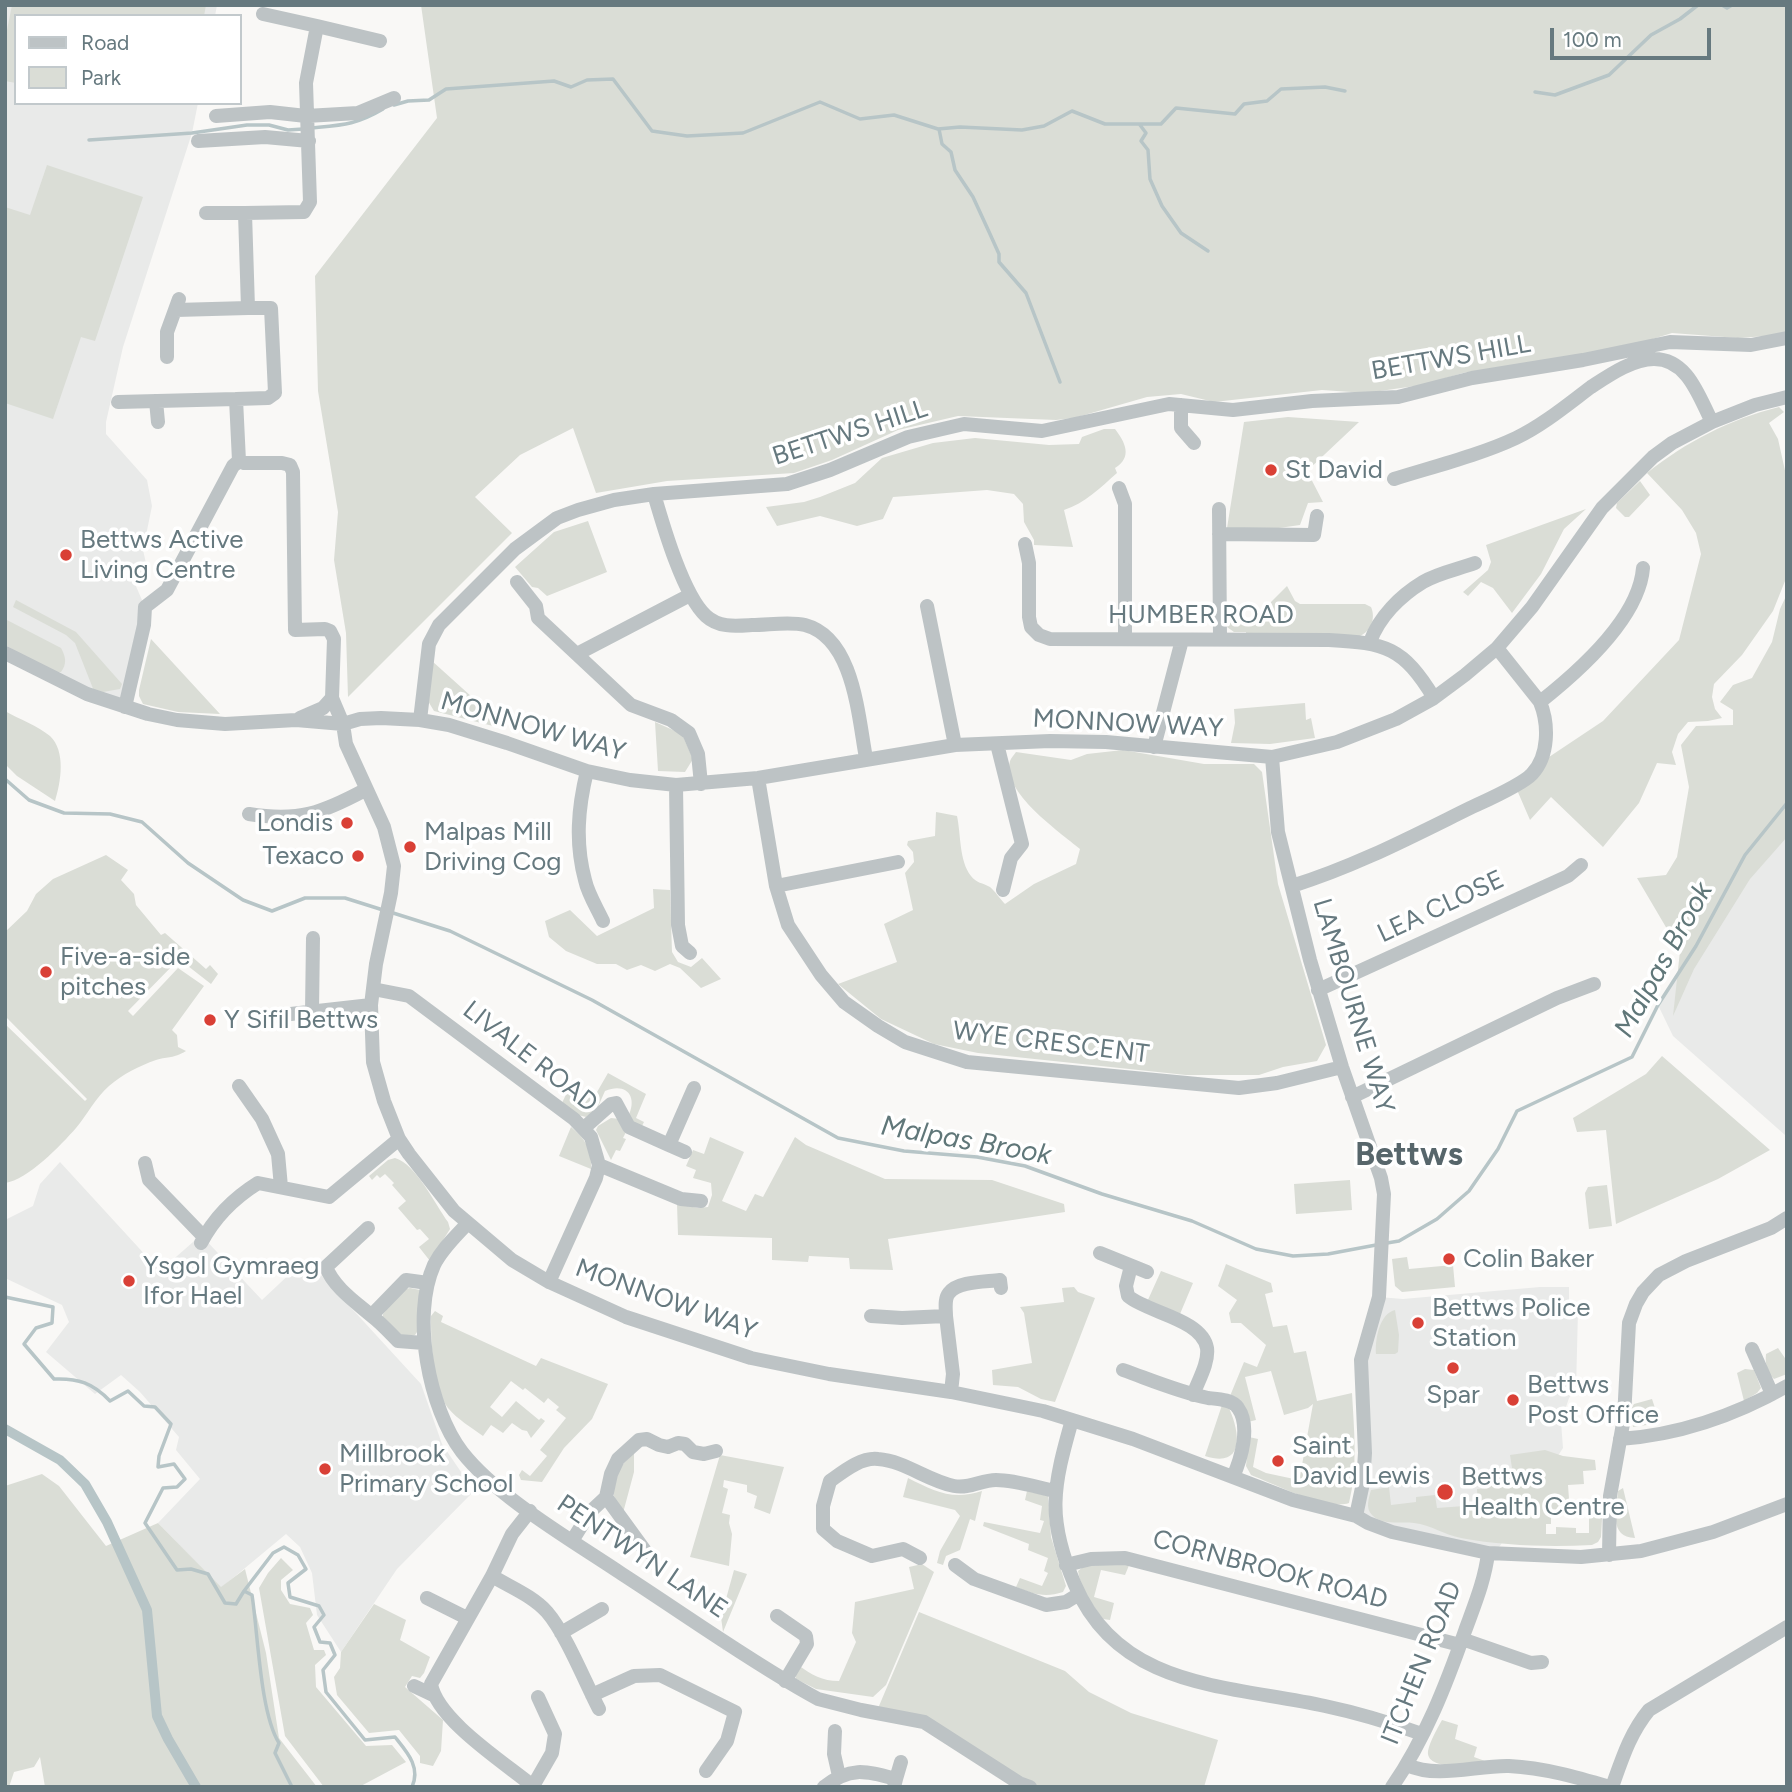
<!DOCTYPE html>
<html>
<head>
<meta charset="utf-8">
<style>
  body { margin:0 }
  #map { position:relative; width:1792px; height:1792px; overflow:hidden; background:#f9f8f6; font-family:Figtree,sans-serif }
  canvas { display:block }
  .frame { position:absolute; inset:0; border:7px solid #66797f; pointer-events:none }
  .legend { position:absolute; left:14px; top:14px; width:228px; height:91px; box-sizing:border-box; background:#fff; border:2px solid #c2c9cc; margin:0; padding:9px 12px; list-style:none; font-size:21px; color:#66797f }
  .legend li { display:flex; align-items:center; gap:14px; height:35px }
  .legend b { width:35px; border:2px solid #c2c9cc }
  .scale { position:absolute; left:1550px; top:28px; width:161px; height:32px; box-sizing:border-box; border:4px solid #66797f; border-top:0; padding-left:9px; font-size:21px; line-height:24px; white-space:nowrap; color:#66797f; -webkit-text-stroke:5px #fff; paint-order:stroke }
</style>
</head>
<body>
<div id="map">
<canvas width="1792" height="1792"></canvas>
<div class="frame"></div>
<ul class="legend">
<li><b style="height:9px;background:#bdc3c5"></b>Road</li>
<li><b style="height:19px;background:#daddd6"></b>Park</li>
</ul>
<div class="scale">100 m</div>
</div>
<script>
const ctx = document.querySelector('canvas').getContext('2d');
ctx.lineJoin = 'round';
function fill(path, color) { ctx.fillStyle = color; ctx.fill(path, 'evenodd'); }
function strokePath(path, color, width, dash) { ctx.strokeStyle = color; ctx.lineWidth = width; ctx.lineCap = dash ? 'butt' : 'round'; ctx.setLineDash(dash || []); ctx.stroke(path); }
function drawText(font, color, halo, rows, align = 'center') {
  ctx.font = font + ' Figtree,sans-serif'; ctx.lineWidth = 7; ctx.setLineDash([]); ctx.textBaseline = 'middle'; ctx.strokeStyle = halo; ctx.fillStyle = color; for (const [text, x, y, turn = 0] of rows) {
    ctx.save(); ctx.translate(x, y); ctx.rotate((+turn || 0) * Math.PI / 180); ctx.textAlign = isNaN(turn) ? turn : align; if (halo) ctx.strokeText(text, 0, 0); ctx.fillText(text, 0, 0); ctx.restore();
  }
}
const built = new Path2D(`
  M5 5H217L215 16H16V103H198L192 133 123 347 106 422V434L147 480 152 506 143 550 148 572 132 577 145 607 125 707 5 653Z
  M1787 803V1133L1785 1135 1673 1036 1658 1005Z
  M60 1162 160 1271 201 1235 262 1300 296 1268 321 1275 421 1384 442 1444 474 1491 397 1569 341 1652 317 1615 312 1573 300 1547 286 1534 221 1588 158 1523 200 1479 176 1450 179 1437 140 1392 121 1375 95 1394 46 1352 69 1322 62 1305 5 1278V1220L33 1206 40 1184Z
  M1540 1287H1569V1312L1578 1311 1576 1389 1569 1398 1561 1422 1563 1448 1496 1552 1368 1523 1359 1505 1361 1360 1379 1297 1403 1299Z`);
const green = new Path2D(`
  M12 5H206L204 16H16V83L5 81V40Z
  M421 5H1787V332L1767 336 1738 338 1672 333 1630 346 1463 373 1422 385 1366 393 1322 390 1214 402 1181 394 1147 397 1074 418 1056 420 958 416 898 430 832 460 794 473 667 481 596 493 573 428 520 455 475 497 512 533 348 697 346 633 334 560 338 512 318 391 315 276 437 118Z
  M47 165 143 197 95 341 81 337 53 419 5 403V207L30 215Z
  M1779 407 1784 412 1769 423 1778 439 1786 475 1787 576 1773 611 1742 655 1714 684 1712 697 1715 709 1722 718 1708 721 1688 722 1678 734 1672 752 1676 765 1657 763 1639 803 1603 847 1551 797 1530 820 1517 790 1549 757 1603 721 1679 640 1701 554 1696 533 1682 510 1647 473C1686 442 1730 419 1779 407Z
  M1288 417 1359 422 1307 471 1323 502 1308 503 1300 525 1272 529 1227 528 1244 422Z
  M1104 429H1115C1125 442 1133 457 1115 468L1117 473C1100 488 1085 503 1064 510L1073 547 1034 545V540L1024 522 1023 504 1014 494 987 490 893 497 883 519 857 526 820 516 777 526 766 507 804 502 820 497 855 483 882 458 933 443 975 438 1049 445 1079 444 1082 437Z
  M1640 481 1650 495 1629 517H1625L1616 508 1617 503Z
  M1586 509 1564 529 1541 574 1512 613 1493 588 1481 582 1468 596 1463 592 1488 570 1491 562 1486 545Z
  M588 521 607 572 547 596 538 588 532 587 515 567 554 532Z
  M1287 586 1295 601 1300 604H1365L1371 607C1376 618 1371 631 1360 636L1246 635V632H1234L1227 627 1225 604 1238 605 1239 620 1265 617V604L1270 603Z
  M1787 594V837L1750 879 1694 969 1673 1016 1680 951 1637 878 1666 875 1677 857 1689 787 1681 745 1696 726 1733 725V710L1720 702 1733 685 1752 678 1772 642 1780 609Z
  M16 600 76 632 122 684 120 689 103 692 94 691 75 643 66 635 13 607Z
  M5 619 61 648C66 657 67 664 61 672 46 674 19 652 5 645Z
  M151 639 220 714 178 712 143 704 139 696V690Z
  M432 661 492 715 493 726 434 711 428 701Z
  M1305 703 1306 720 1311 718 1315 738 1270 744 1231 743 1235 723 1234 709Z
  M5 711C19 719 38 726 50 736 66 751 61 782 55 801L17 776 5 764Z
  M655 722 682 734 693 759 685 772 658 771Z
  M1123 750 1204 764H1254L1262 772 1278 884 1326 1045 1317 1061 1283 1067 1259 1075H1186L978 1053 934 1044 881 1019 838 984 897 962 884 924 913 910 905 873 914 862 913 852 907 845 908 841 935 836 936 812 957 816C961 834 959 861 971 876 976 883 983 883 990 887 995 891 1000 899 1005 904L1034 884 1076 864 1080 849C1060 832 1001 792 1010 761 1011 758 1014 755 1016 752L1071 760 1087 754Z
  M106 855 128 870 121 880 134 894 136 905 161 935 165 933 206 969 210 965 218 974 211 984 179 959 128 1011 133 1016 178 968 204 986 172 1030 177 1035 178 1047 186 1051C172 1059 170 1056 156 1060 139 1066 123 1074 109 1086 96 1097 87 1115 76 1128 61 1145 28 1180 5 1183V1024L85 1101 87 1099 5 1016V932L27 911 36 894 53 879Z
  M653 889 670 890 672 952 678 962 691 967 702 958 721 979 701 988 680 968 670 964 655 971 641 965 627 970 616 964H597L566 951 549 937 545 921 570 910 597 936 654 908Z
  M1662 1056 1770 1150 1718 1179 1616 1224 1606 1130 1577 1132 1573 1118 1646 1074Z
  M608 1073 646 1094 636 1118 644 1122 642 1126 631 1121 628 1117C638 1097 627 1082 605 1091L597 1109 586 1117 578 1115 562 1103 569 1088 593 1099Z
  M611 1118 620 1119 627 1130 623 1138 626 1139 620 1151 616 1150 611 1160 596 1130 598 1126Z
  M571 1127C585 1138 592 1150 591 1169L559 1156Z
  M710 1137 744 1152 722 1201 746 1211 755 1194 763 1197 795 1137 806 1145 885 1179 992 1180 1064 1204 1065 1212 888 1239 893 1270 850 1269 849 1258 809 1256 808 1262 772 1260V1238L678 1235 677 1204 698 1208 708 1207 712 1195 711 1183 693 1178 696 1170 686 1166 693 1150 704 1154Z
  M395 1158C416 1164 435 1204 448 1222L450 1229 430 1261 419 1247 429 1239 420 1229 417 1230 398 1208 406 1201 392 1185 394 1183 385 1174 380 1178 377 1175 372 1180 369 1176 388 1160Z
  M1350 1180 1352 1210 1296 1214 1294 1184Z
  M1607 1185 1612 1226 1589 1229 1585 1193 1588 1187Z
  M1407 1257 1409 1269 1453 1265 1455 1287 1402 1292 1395 1286 1392 1259Z
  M1226 1264 1271 1283 1273 1292 1265 1294 1273 1327 1287 1325 1294 1353 1306 1351 1317 1401 1352 1393C1354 1430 1358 1467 1349 1503 1326 1511 1275 1484 1251 1475L1246 1466 1249 1437 1258 1439 1253 1467 1266 1473 1294 1479 1300 1476 1313 1404 1308 1408 1284 1415 1271 1371 1245 1377 1256 1420 1248 1422 1230 1396 1244 1362 1257 1367 1266 1345 1241 1323H1231L1229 1313 1237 1300 1218 1286Z
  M1161 1271 1193 1283 1180 1314 1147 1302Z
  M1074 1287 1078 1292 1095 1298 1055 1402 1041 1399 1018 1387 993 1385 992 1370 1032 1363 1024 1313 1020 1307 1064 1302 1062 1288Z
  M410 1288 420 1290 419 1329 415 1335H398L383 1319V1314L402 1290Z
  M1395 1310 1399 1335 1398 1352 1395 1354H1376C1375 1340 1379 1314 1395 1310Z
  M435 1311 443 1316 441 1322 536 1366 541 1358 608 1384 592 1419 564 1448 542 1482 521 1480 519 1475 522 1470 530 1476 547 1456 540 1450 566 1418 556 1410 559 1407 548 1398 544 1403 525 1388 523 1390 511 1381 490 1407 502 1417 516 1401 539 1420 541 1418 545 1421 531 1438 527 1431 522 1430 512 1423 503 1433 491 1425 483 1436C472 1428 457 1419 448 1408 432 1386 431 1342 431 1316Z
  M1778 1348 1787 1361V1374L1774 1379C1767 1373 1765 1364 1766 1354Z
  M1745 1369 1754 1370 1761 1388 1757 1393 1744 1401 1737 1373Z
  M1652 1399 1660 1423 1633 1427 1631 1409 1634 1404Z
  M1222 1405 1228 1406C1240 1431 1246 1469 1205 1456Z
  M1545 1450 1563 1456 1595 1460 1596 1470 1583 1471 1584 1484 1568 1485 1570 1513H1551V1524H1546V1534H1556V1527L1576 1528V1533H1589V1511H1577L1578 1501H1603L1601 1537 1598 1542 1592 1545C1549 1547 1504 1546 1461 1538 1445 1535 1431 1525 1414 1523 1402 1521 1382 1526 1372 1515 1365 1508 1369 1498 1371 1490L1389 1487 1391 1505 1416 1502V1497L1435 1495 1437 1508 1478 1505 1477 1489 1489 1488 1493 1482 1508 1481 1506 1469 1512 1468 1510 1455Z
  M634 1453V1472L623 1513C605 1488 612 1473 634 1453Z
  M720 1455 784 1467 770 1514 754 1508 757 1496 747 1492V1485L724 1480 723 1487 728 1489 722 1513 730 1515 729 1523 732 1534 729 1566 690 1557Z
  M42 1474 59 1486 106 1546 158 1523 221 1587 245 1569 266 1653 279 1738 317 1787H45L40 1757 34 1767 14 1772 9 1787H5V1486Z
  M908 1478C934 1491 952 1501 982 1491L975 1521 970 1519 960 1550 946 1556 943 1565 937 1563 940 1551 960 1516 955 1510 903 1497Z
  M1623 1488 1635 1538C1609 1537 1616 1510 1618 1491Z
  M1027 1491 1048 1496 1051 1537 1066 1586 1063 1592C1045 1598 1033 1594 1016 1587L1020 1578 1042 1586 1048 1573 1044 1571 1048 1558 1028 1550 1029 1544 983 1526 984 1522 1040 1533 1044 1521 1040 1520 1042 1506 1025 1500Z
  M281 1558 293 1570 281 1580V1590L290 1604 310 1608 313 1615 306 1623 314 1650H324L326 1655 315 1665 316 1687 366 1746 392 1745 406 1762 359 1787H324L285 1736 259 1588 268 1573Z
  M1130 1563 1125 1575 1101 1570 1094 1597 1114 1603 1110 1620 1103 1619C1092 1604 1081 1590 1078 1571L1084 1566Z
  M922 1564 934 1572 886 1685 873 1697 816 1689 796 1679 795 1674 798 1665C812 1675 822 1681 839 1681L856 1642 852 1633 855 1602 914 1589 909 1567Z
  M734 1570 747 1574 723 1632 721 1617Z
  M374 1604 406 1620 400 1640 430 1657 424 1673 420 1678 412 1676 405 1687 443 1720 441 1751 433 1766 420 1763V1756L399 1730 369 1733 337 1695 334 1677 340 1668 341 1652Z
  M919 1612 1065 1671 1089 1692 1131 1713 1218 1740 1204 1787H1030L924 1722 876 1713Z
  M1442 1720 1458 1725 1455 1739 1477 1747 1474 1757 1493 1764C1480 1764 1425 1773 1428 1751 1430 1741 1437 1729 1442 1720Z`);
const stream = new Path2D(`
  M1722 5 1727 8 1732 5
  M1535 92 1555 95 1609 75 1651 35 1680 19 1698 5
  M394 105 408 101 429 100 446 89 554 81 571 87 587 80 613 79 652 131 687 136 743 133 820 102 860 119 894 115 938 129 960 127 1022 130 1044 126 1072 111 1105 124H1161L1176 108 1235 114 1244 104 1267 101 1281 89 1325 87 1345 91
  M1140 125 1146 133 1141 141 1148 150 1150 179 1162 206 1181 233 1208 251
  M311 128C342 125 356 125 383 109
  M939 129 942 144 951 152 955 170 973 197 990 234 999 254V262L1026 293 1060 382
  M89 140 192 133 247 125H269L288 130 303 129
  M5 779 29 800 64 813 110 814 142 822 188 863 243 900 272 911 305 898H345L383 910
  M390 912 450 931 592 1000 838 1138 904 1151 977 1157 1025 1166 1102 1194 1192 1221 1256 1249 1293 1256 1328 1254 1376 1245
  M1387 1243 1399 1241 1437 1219 1469 1191 1498 1149 1517 1111 1632 1057 1658 1005 1696 946 1745 855 1787 803
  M5 1297 53 1307 52 1323 36 1328 24 1344 54 1379C78 1378 93 1383 110 1401L128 1391 144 1406 155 1407 171 1424 159 1456 158 1467 174 1464 185 1479 177 1487 163 1488 145 1523 177 1570 191 1569 208 1574 225 1603 236 1604 244 1591 252 1595C258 1633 260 1713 279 1743L275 1753 292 1787
  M244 1591 273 1553 284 1547 298 1555 306 1569 288 1583 290 1597 319 1606 324 1615 314 1627 320 1642 330 1643 335 1655 323 1670 326 1692 365 1740 395 1737C407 1752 421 1767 412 1787`);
const canal = new Path2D(`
  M5 1429 60 1460 85 1484 107 1522 147 1610 157 1716 168 1739 196 1787`);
const minor = new Path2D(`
  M263 14 317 26
  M216 116 270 112 306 116 358 113 394 98
  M198 141 265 137 309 141
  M206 213H245
  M176 310 248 308
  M167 357V332L179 299
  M156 401 158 422
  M118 402 236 399
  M1181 405V428L1194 443
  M239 461 244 463H282L290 465 293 472 295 630 325 629 330 631 334 639 332 698 343 724 346 744 384 827 394 866 391 893 376 964 371 1005 373 1062 384 1101 399 1139 409 1154 454 1211 512 1260 549 1282 626 1317 751 1358 829 1374 951 1392 1043 1411 1133 1439 1293 1500 1356 1516 1368 1523 1392 1532 1488 1553 1581 1557 1641 1551 1713 1532 1787 1504
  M239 461 236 399 268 398 275 393 271 308H248L245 213 304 212 310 202 306 83 317 26 380 41
  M1394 479C1432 467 1480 455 1516 438 1543 425 1567 405 1591 387 1608 376 1632 359 1654 359 1688 359 1699 397 1712 422
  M1119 488 1125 504V639
  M654 494C663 525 683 595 706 616 719 628 736 626 752 625 768 625 790 621 805 625 854 638 858 716 866 758
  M1219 509 1220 639
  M1219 534 1314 535 1317 516
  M1025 544 1029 563V617L1031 627 1039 635 1050 639 1329 640C1386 643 1403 647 1434 698
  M517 582 536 606 538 618 631 705 671 720 689 733 698 754 701 784
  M927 606 955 745
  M1370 642C1379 617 1400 596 1423 582 1438 573 1459 569 1475 563
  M5 653 87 694 148 714 177 720 225 724 296 720 343 724 360 719 381 718 420 720 449 725 507 743 587 771 630 780 676 785 758 778 955 745 1050 741 1106 742 1272 757 1337 742 1396 719 1434 698 1465 675 1497 648 1532 607 1602 508 1653 457 1672 443 1712 422 1755 405 1787 397
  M577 654 690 595
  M1540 702C1578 672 1639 618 1643 568
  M125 707 144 625 145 607 167 590 233 466 239 461
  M300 718 323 708 332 698
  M420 720 429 644 439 625 515 549 557 518 578 510 614 500 654 494 787 484 830 470 908 437 964 424 1042 431 1169 404 1233 410 1312 401 1398 397 1472 378 1583 360 1670 342 1751 345 1787 338
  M997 744 1022 844 1011 858 1003 890
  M1154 747 1182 640
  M1272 757 1278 832 1310 960 1342 1067 1381 1178 1384 1194 1379 1297 1361 1360 1365 1453 1363 1483 1356 1516
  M587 771C578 808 575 843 585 880 588 894 597 908 603 921
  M758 778 776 886 788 925 821 975 844 1002 878 1026 905 1042 967 1062 1239 1088 1277 1083 1342 1067
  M676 785 678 925 682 946 690 953
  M249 814C299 822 322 813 365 790
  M776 886 898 862
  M1292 886C1356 866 1411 837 1470 808 1485 801 1522 785 1532 774 1549 756 1549 724 1540 702L1497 648
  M373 989 409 996 574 1119 591 1137 599 1165 596 1178 549 1282
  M1318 990 1568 876 1581 865
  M312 1011 313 938
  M264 1017 371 1005
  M239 1086 262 1119 278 1154 281 1187
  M1352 1097 1557 998 1594 984
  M584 1128 611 1104 616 1103 629 1127 669 1145 694 1088
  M669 1145 685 1152
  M145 1163 149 1180 204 1237
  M599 1165 681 1199 701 1201
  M467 1224C455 1237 442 1249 434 1265 411 1316 429 1409 462 1452 498 1498 573 1541 622 1574 684 1614 745 1658 809 1694L818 1699 861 1710 924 1722 1019 1783 1030 1787
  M368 1228 326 1267C334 1288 357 1303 373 1317 382 1324 390 1333 398 1341L424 1343
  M201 1243C214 1218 234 1198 258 1183L329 1197 399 1139
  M1100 1253 1147 1272
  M1131 1266 1126 1286 1128 1296C1148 1313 1202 1319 1207 1348 1209 1363 1198 1381 1193 1395
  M372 1315 406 1280 428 1283
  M871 1316 902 1318 946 1316 953 1374 951 1392
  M946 1316C946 1309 944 1299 949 1293 958 1281 986 1282 1000 1280L1001 1288
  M1752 1349 1772 1394
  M1123 1370C1151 1380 1179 1392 1208 1398 1217 1399 1232 1399 1238 1408 1251 1426 1241 1459 1233 1477
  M1072 1420C1053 1487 1046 1518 1075 1585 1120 1690 1230 1685 1325 1706 1358 1713 1391 1723 1422 1734
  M1620 1439C1678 1435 1736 1415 1787 1386
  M606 1497 646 1552
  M530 1511 512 1534 492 1576 431 1684C437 1720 505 1763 534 1787
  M572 1541 590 1512 606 1497 611 1474 618 1459 639 1440 647 1439 659 1445 668 1447 678 1443 685 1444 693 1452 704 1454 716 1451
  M1609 1555 1610 1496 1624 1418 1629 1323 1636 1304 1643 1292 1659 1275 1686 1261 1771 1228 1787 1218
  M920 1558 903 1549 872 1556 837 1541 823 1529V1506L830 1481C844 1471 861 1457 878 1459 905 1461 928 1481 954 1486 970 1489 981 1480 996 1480 1015 1480 1036 1487 1055 1491
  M955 1565 974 1579 1046 1605 1066 1602 1079 1594
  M1066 1565 1091 1559 1125 1558 1460 1645
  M492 1576C510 1587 533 1596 547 1612 566 1634 585 1682 599 1709
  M427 1598 467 1618
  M777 1616 806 1636 807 1644 785 1681
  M561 1633 602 1609
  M1462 1639 1531 1663 1542 1662
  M414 1686 433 1695
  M592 1695 634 1676 660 1675 735 1712 727 1741 706 1771
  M835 1731 834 1754 839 1776
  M1407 1765C1438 1779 1477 1765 1509 1766 1545 1768 1576 1777 1610 1787
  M896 1779 901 1762
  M533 1786 552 1753 555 1734 538 1697
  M824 1787C850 1766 866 1771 896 1779L894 1787
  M1392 1787C1425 1739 1446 1685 1465 1631 1474 1606 1485 1580 1488 1553
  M1612 1787C1622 1759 1630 1733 1649 1710L1787 1627`);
const markers = [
  [1271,470,7,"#d94036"],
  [66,555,7,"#d94036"],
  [347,823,7,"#d94036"],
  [410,847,7,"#d94036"],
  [358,856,7,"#d94036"],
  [46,972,7,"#d94036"],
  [210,1020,7,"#d94036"],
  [1449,1259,7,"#d94036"],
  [129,1281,7,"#d94036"],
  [1418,1323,7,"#d94036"],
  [1453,1368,7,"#d94036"],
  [1513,1400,7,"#d94036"],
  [1278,1461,7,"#d94036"],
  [325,1469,7,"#d94036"],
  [1445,1492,9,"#d94036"]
];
const streetNames = [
  ["BETTWS HILL",1451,358,-10],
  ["BETTWS HILL",850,433,-18],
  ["HUMBER ROAD",1201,615],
  ["MONNOW WAY",1128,724,3],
  ["MONNOW WAY",533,727,16],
  ["LEA CLOSE",1441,907,-25],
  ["LAMBOURNE WAY",1353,1006,73],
  ["WYE CRESCENT",1051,1043,7],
  ["LIVALE ROAD",530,1057,38],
  ["MONNOW WAY",666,1300,20],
  ["PENTWYN LANE",642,1557,34],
  ["CORNBROOK ROAD",1270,1570,15],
  ["ITCHEN ROAD",1422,1663,-68]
];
const poiNames = [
  ["St David",1285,470],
  ["Bettws Active",80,540],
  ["Living Centre",80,570],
  ["Londis",333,823,"right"],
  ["Malpas Mill",424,832],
  ["Driving Cog",424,862],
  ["Texaco",344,856,"right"],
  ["Five-a-side",60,957],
  ["pitches",60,987],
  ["Y Sifil Bettws",224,1020],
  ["Colin Baker",1463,1259],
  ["Ysgol Gymraeg",143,1266],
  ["Ifor Hael",143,1296],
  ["Bettws Police",1432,1308],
  ["Station",1432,1338],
  ["Bettws",1527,1385],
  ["Post Office",1527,1415],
  ["Spar",1453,1395,"center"],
  ["Saint",1292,1446],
  ["David Lewis",1292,1476],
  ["Millbrook",339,1454],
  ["Primary School",339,1484],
  ["Bettws",1461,1477],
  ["Health Centre",1461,1507]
];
const waterNames = [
  ["Malpas Brook",1664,960,-61],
  ["Malpas Brook",966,1141,10]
];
const districtNames = [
  ["Bettws",1409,1155]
];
fill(built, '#e9eae9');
fill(green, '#daddd6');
strokePath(stream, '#b7c5c7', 3.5);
strokePath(canal, '#b7c5c7', 10);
strokePath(minor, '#bdc3c5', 14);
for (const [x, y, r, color] of markers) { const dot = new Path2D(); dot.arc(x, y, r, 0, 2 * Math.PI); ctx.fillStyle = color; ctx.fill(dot); strokePath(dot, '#fff', 2.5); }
drawText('26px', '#66797f', '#fff', streetNames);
drawText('26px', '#66797f', '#fff', poiNames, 'left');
drawText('italic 28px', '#607779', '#fff', waterNames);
drawText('bold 33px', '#57666b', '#fff', districtNames);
</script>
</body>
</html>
